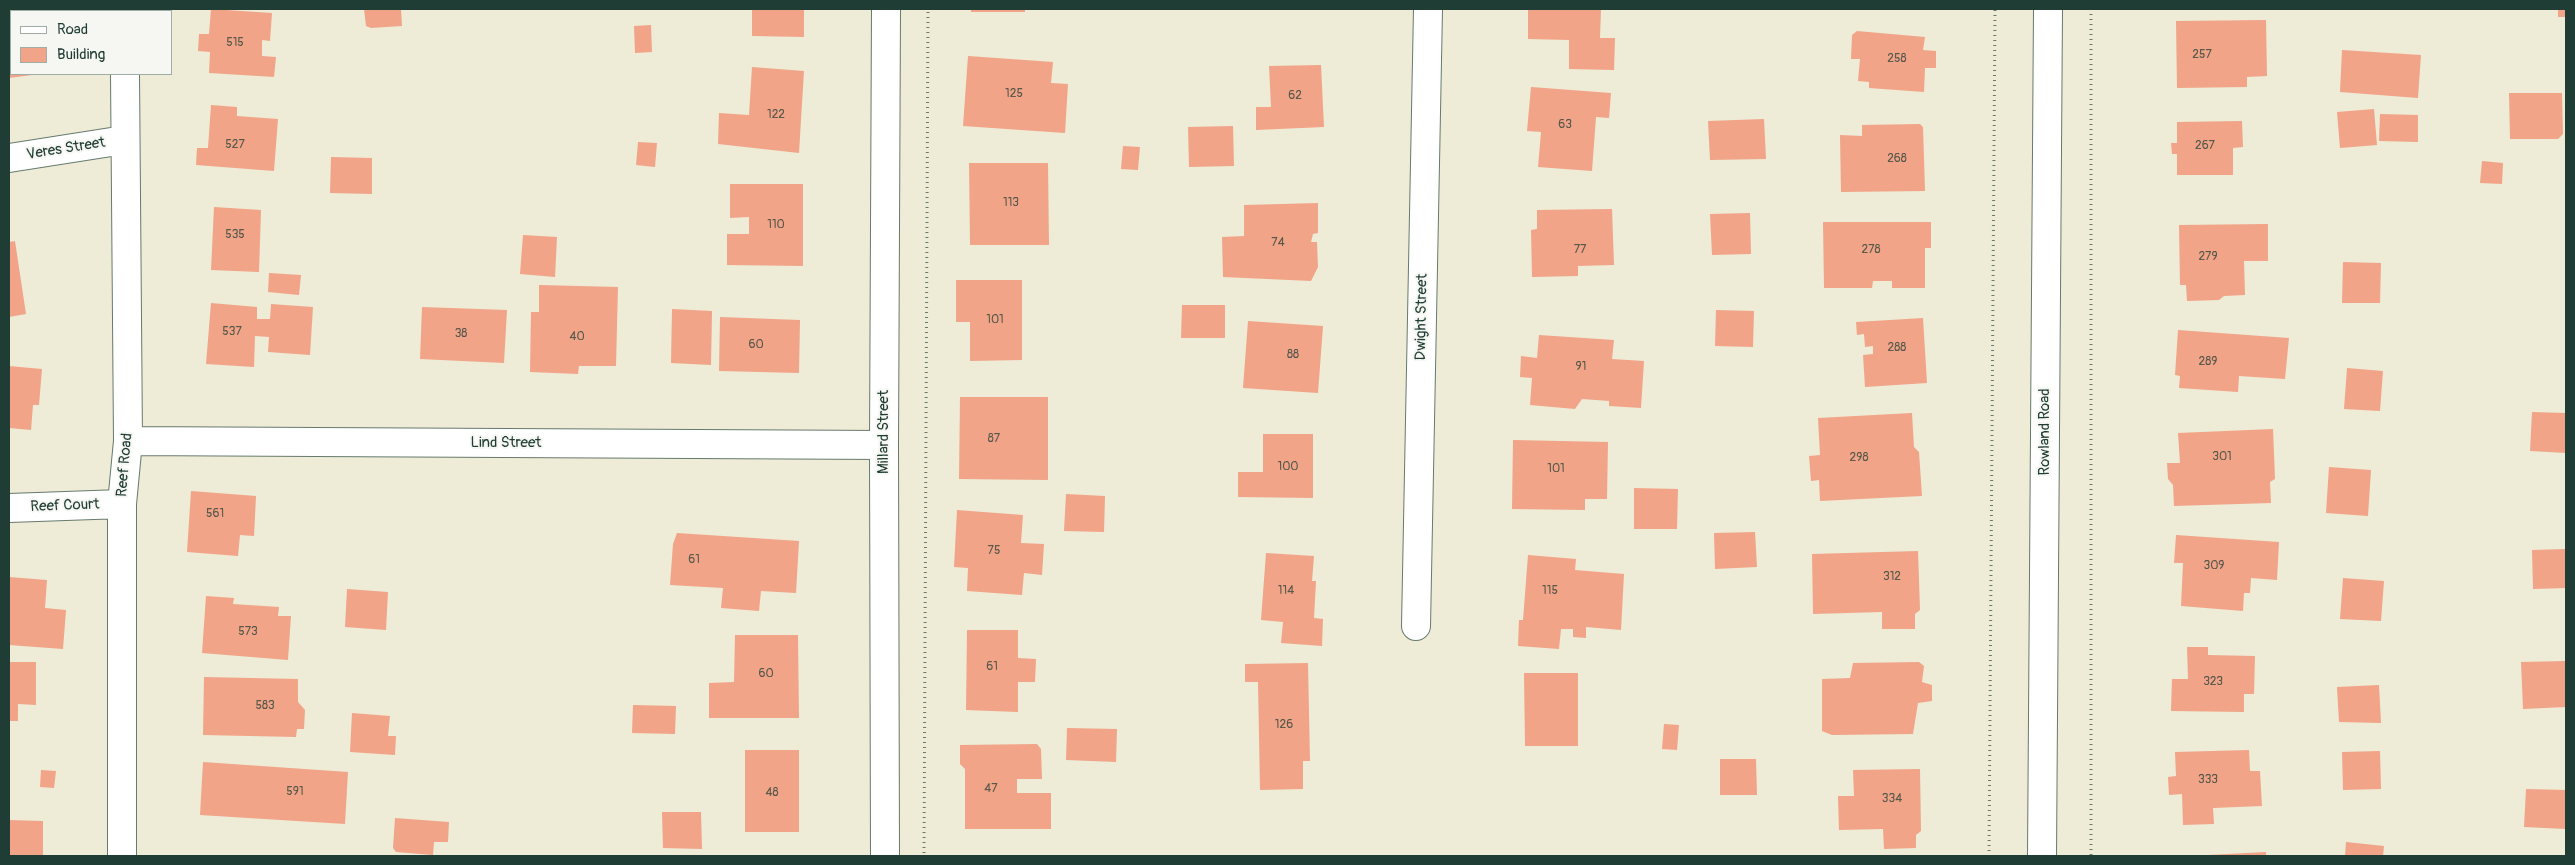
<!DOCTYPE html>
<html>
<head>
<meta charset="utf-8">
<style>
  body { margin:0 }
  #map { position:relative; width:2575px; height:865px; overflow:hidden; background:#eeebd6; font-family:Pangolin,sans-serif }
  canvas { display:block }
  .frame { position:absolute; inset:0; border:10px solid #1f3d34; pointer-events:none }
  .legend { position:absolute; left:10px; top:10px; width:162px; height:65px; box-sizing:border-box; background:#f6f6f2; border:1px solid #a0aca6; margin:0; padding:6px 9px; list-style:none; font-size:15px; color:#1f3d34 }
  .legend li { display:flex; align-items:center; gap:10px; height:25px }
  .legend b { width:25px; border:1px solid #a0aca6 }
</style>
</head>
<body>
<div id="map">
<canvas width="2575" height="865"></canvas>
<div class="frame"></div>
<ul class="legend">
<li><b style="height:6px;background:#fff"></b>Road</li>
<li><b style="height:14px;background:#f1a488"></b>Building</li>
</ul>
</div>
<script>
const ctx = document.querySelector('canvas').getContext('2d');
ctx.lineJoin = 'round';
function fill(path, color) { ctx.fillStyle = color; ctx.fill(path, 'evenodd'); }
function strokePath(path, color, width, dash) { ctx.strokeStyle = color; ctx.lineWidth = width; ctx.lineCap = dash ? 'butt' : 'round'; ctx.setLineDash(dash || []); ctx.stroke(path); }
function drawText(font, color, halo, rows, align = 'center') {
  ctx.font = font + ' Pangolin,sans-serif'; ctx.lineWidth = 4; ctx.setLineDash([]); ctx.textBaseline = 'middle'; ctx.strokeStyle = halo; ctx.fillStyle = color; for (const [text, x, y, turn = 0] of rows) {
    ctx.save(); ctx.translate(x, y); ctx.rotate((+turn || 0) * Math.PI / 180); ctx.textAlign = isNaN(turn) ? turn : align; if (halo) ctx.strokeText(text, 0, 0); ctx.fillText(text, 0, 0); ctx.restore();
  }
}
const building = new Path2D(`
  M211 9 272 13 270 41 262 40V56L276 57 274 77 209 73 210 52 198 51 199 34H209Z
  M364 9H401L402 26 371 28 366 26Z
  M752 9H804V37L752 36Z
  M971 9H1025V12H971Z
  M1528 9H1601L1600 38H1615L1614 70 1569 69V40L1528 39Z
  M2558 9H2566V17H2558Z
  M2266 20 2267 76 2247 77V87L2177 88 2176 21Z
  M9 24H11V74L32 75 9 78Z
  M651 25 652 52 635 53 634 26Z
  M1857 31 1925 37 1923 50 1936 51V68H1925L1924 92 1869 88V82L1858 81 1860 59H1851L1852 35Z
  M2342 50 2421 55 2418 98 2340 92Z
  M968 56 1053 62 1051 83 1068 84 1065 133 963 126Z
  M1321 65 1324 127 1256 130V107H1271L1269 66Z
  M752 67 804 71 799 153 718 144 719 113 749 115Z
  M1531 87 1611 93 1609 118 1596 117 1592 171 1538 167 1541 132 1527 131Z
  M2509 93H2562L2563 134 2558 139H2510Z
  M211 105 237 107V116L278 119 274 171 196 165 197 148H208Z
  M2374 109 2377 145 2340 148 2337 112Z
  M2380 114 2418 115V142L2379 141Z
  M1764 119 1766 159 1710 160 1708 121Z
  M2242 121 2243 147 2233 148V175H2177V154H2172L2171 143H2177V122Z
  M1920 124 1923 127 1925 191 1841 192 1840 135 1862 136V125Z
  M1233 126 1234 166 1189 167 1188 127Z
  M638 142 657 143 655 167 636 165Z
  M1123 146 1140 147 1138 170 1121 169Z
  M331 157 372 158V194L330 193Z
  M2482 161 2503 163 2502 184 2480 183Z
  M969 163H1048L1049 245H970Z
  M730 184H803V266L727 265V234H749V217L730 218Z
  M1318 203V233L1313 234 1311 242H1317L1318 267 1311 281 1223 277 1222 237 1244 236V205Z
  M214 207 261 210 259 272 211 270Z
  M1612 209 1614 265 1578 266V276L1532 277 1531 230 1537 229V210Z
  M1750 213 1751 254 1712 255 1710 214Z
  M1823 222H1931V248H1925V288H1892V281H1873L1872 288H1824Z
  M2268 224V261H2244L2245 295 2224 296 2219 300 2187 301 2186 285H2180L2179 225Z
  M523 235 557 237 555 277 520 274Z
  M15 241 26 314 9 317V242Z
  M2343 262 2381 263 2380 303H2342Z
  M269 273 301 275 299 295 268 292Z
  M956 280H1022V360L970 361V322H956Z
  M539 285 618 287 616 366H579L578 374 530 372 531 312H539Z
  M211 303 257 307V319H270L271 304 313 307 310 355 268 352 269 337 255 336 254 367 206 364Z
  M1182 305H1225V338H1181Z
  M422 307 507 310 504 363 420 359Z
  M672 309 712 311 711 365 671 363Z
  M1716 310 1754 311 1753 347 1715 346Z
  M720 317 800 320 799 373 719 371Z
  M1923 318 1927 383 1865 387 1863 355 1873 354V346L1865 347 1864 334 1857 335 1856 322Z
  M1248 321 1323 326 1318 393 1243 388Z
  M2178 330 2289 338 2285 379 2239 376 2238 392 2179 388 2180 376 2175 375Z
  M1539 335 1614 340 1612 359 1644 361 1641 408 1609 406V401L1582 399 1575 409 1530 405 1532 378 1520 377 1521 356 1537 358Z
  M9 366 42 369 39 405H33L31 430 9 428Z
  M2347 368 2383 371 2380 411 2344 409Z
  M960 397H1048V480L959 479Z
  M2532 412 2566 413V453L2530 451Z
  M1912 413 1914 447 1919 452 1922 496 1820 501 1819 480 1811 481 1809 456 1820 455 1818 418Z
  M2273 429 2275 479 2270 482 2271 503 2174 506 2173 485 2168 479 2167 463H2180L2178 433Z
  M1263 434H1313V498L1238 497V472H1263Z
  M1513 440 1608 442 1607 499H1585V510L1512 509Z
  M2329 467 2371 470 2368 516 2326 513Z
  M1634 488 1678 489 1677 529H1634Z
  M191 491 256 496 254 536 240 535 238 556 187 552Z
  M1066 494 1105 496 1104 532 1064 531Z
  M957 510 1023 515 1021 543 1044 544 1042 575 1024 573 1022 595 967 591 968 568 954 567Z
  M1755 532 1757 567 1715 569 1714 533Z
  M677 533 799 541 796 593 761 591 759 611 721 608 723 588 670 585 673 544Z
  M2176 535 2279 542 2277 580 2251 578 2250 593H2244L2243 611 2181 606 2183 563H2174Z
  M2566 549V588L2533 589 2532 550Z
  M1918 551 1920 610 1915 614V629H1882V612L1813 614 1812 554Z
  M1266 553 1314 556 1312 581H1316L1314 618 1323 619 1322 646 1281 643 1283 622 1261 620Z
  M1528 555 1576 559 1575 570 1624 574 1621 630 1586 627V638L1573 637V629H1561L1559 649 1518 646 1519 620H1523Z
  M9 577 47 580 45 608 66 610 63 649 9 645Z
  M2343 578 2384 581 2381 621 2340 619Z
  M347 589 388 592 386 630 345 627Z
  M206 596 234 598 233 604 279 607 278 616H291L288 660 202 653Z
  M967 630H1018V658L1036 659 1035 682H1018V712L966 710Z
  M735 635H798L799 718H709V683L734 682Z
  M2187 647H2208V655L2255 656 2254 694H2244V712L2171 711 2172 679H2188Z
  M2566 661V707L2523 709 2521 662Z
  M9 662H36V705L18 704V721H9Z
  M1919 662 1924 666 1922 682 1932 685V701L1918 703 1913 734 1832 735 1822 731V679L1850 678 1853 663Z
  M1308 663 1310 761H1303V789L1260 790 1258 682H1245V664Z
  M1524 673H1578V746H1525Z
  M204 677 298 679V702L305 710 304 729H297L296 737 203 735Z
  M2379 685 2381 723 2339 722 2337 687Z
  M633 705 676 706 675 734 632 733Z
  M352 713 390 716 388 736H396L395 755 350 752Z
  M1664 724 1679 725 1677 750 1662 749Z
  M1067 728 1117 729 1116 762 1066 760Z
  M1037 744 1041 749 1042 779H1017V793H1051V829H965V769L960 764V745Z
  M745 750H799V832H745Z
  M2249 750 2250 771H2260L2262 806 2213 808 2214 824 2183 825 2182 794 2169 795 2168 777 2176 776 2175 752Z
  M2380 751 2381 789 2343 790 2342 752Z
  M1720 759H1756L1757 795H1720Z
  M203 762 348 772 345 824 200 815Z
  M1920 769 1921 831 1916 835V848L1884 849 1883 829 1839 830 1838 796H1854L1853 770Z
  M41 770 56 771 54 788 40 787Z
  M2526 789 2566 790V829L2524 827Z
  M662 812H701L702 849 663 848Z
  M395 818 449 822 448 842H434L433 855 396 852 393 848Z
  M9 820 43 821V856H9Z
  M2346 842 2384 846 2383 856H2345Z
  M2266 852V856H2208V855Z`);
const path = new Path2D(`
  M2091 9V856
  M924 853 928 9
  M1989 856 1995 9`);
const minor = new Path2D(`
  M125 11 126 9
  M9 158 124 140
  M128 441 884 445
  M9 508 122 504
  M1416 626 1428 9
  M122 856V504L128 441 125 74
  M885 856 884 445 886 9
  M2042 856 2048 9`);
const numberNames = [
  ["515",235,43],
  ["257",2202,55],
  ["258",1897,59],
  ["125",1014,94],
  ["62",1295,96],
  ["122",776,115],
  ["63",1565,125],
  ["527",235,145],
  ["267",2205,146],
  ["268",1897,159],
  ["113",1011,203],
  ["110",776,225],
  ["535",235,235],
  ["74",1278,243],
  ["77",1580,250],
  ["278",1871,250],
  ["279",2208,257],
  ["101",995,320],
  ["537",232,332],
  ["38",461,334],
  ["40",577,337],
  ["60",756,345],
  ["288",1897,348],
  ["88",1293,355],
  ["289",2208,362],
  ["91",1581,367],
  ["87",994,439],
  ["301",2222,457],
  ["298",1859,458],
  ["100",1288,467],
  ["101",1556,469],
  ["561",215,514],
  ["75",994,551],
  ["61",694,560],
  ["309",2214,566],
  ["312",1892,577],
  ["114",1286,591],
  ["115",1550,591],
  ["573",248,632],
  ["61",992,667],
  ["60",766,674],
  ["323",2213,682],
  ["583",265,706],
  ["126",1284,725],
  ["333",2208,780],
  ["47",991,789],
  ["591",295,792],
  ["48",772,793],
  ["334",1892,799]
];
const streetNames = [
  ["Veres Street",66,149,-9],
  ["Dwight Street",1422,317,-89],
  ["Millard Street",884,432,-90],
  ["Rowland Road",2045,432,-90],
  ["Lind Street",506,443],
  ["Reef Road",125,465,-85],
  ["Reef Court",65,506,-2]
];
fill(building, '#f1a488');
strokePath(minor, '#677a6d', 30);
strokePath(path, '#677a6d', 3, [1, 4]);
strokePath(minor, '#fff', 28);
drawText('12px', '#545749', null, numberNames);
drawText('15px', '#1f3d34', '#f6f6f2', streetNames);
</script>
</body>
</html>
